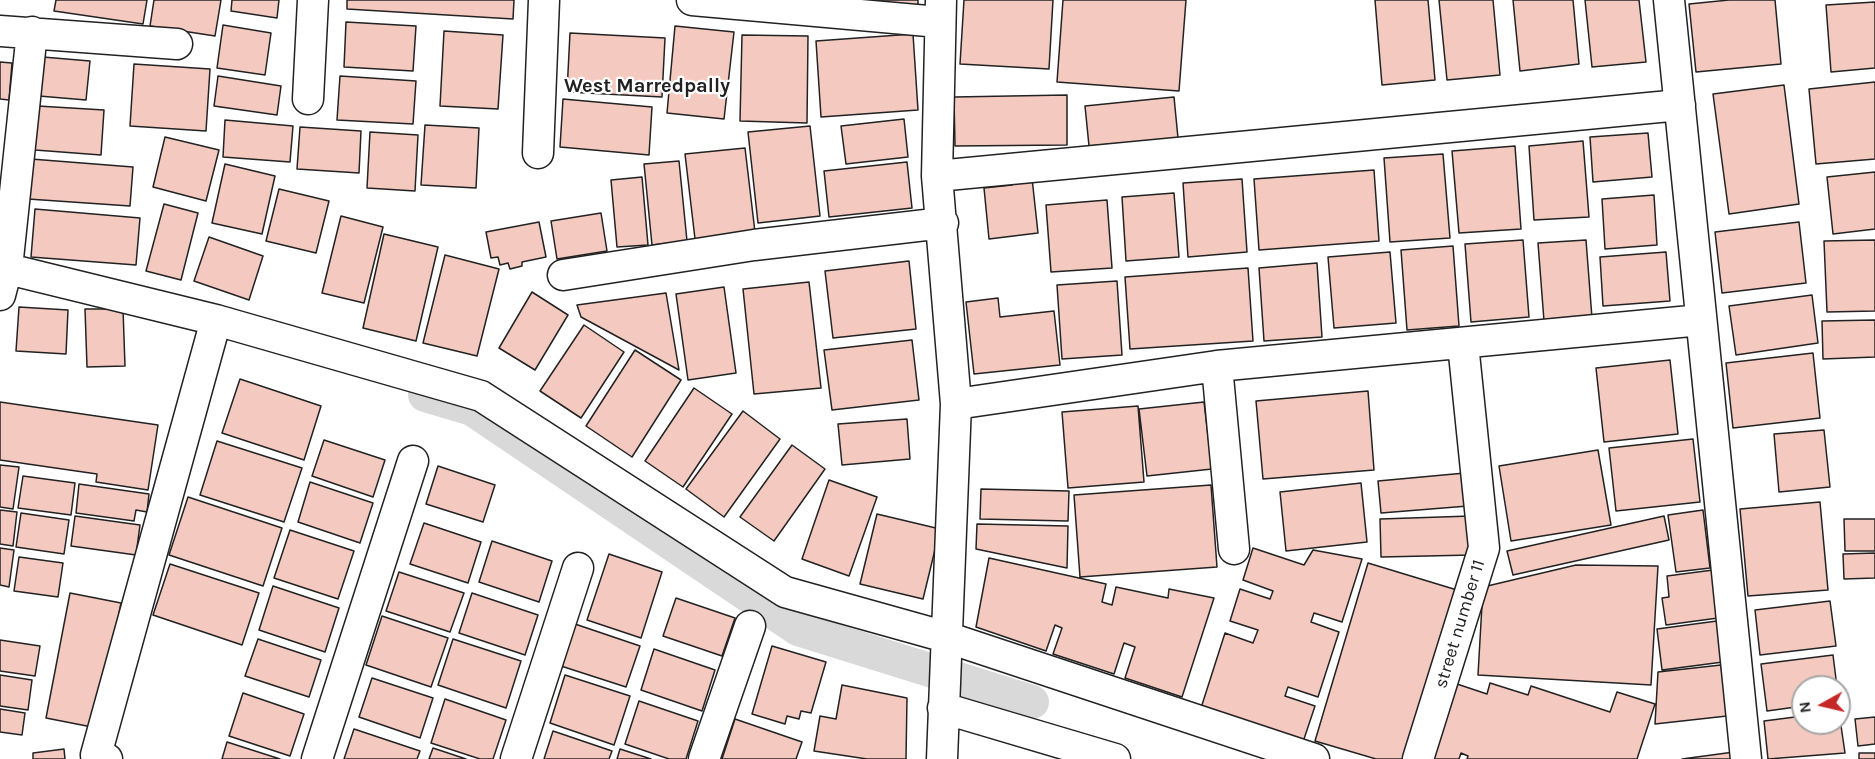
<!DOCTYPE html>
<html>
<head>
<meta charset="utf-8">
<style>
  body { margin:0 }
  #map { position:relative; width:1875px; height:759px; overflow:hidden; background:#fff; font-family:Karla,sans-serif }
  canvas { display:block }
  .north { position:absolute; left:1791px; top:675px; width:60px; height:60px; box-sizing:border-box; background:#fff; border:2px solid #a7a7a7; border-radius:50%; rotate:262deg; font-size:16px; font-weight:700; line-height:24px; text-align:center; color:#222 }
  .north::after { content:''; display:block; margin:auto; width:21px; height:27px; background:#c62828; clip-path:polygon(50% 0,100% 100%,50% 72%,0 100%) }
</style>
</head>
<body>
<div id="map">
<canvas width="1875" height="759"></canvas>
<div class="north">N</div>
</div>
<script>
const ctx = document.querySelector('canvas').getContext('2d');
ctx.lineJoin = 'round';
function strokePath(path, color, width, dash) { ctx.strokeStyle = color; ctx.lineWidth = width; ctx.lineCap = dash ? 'butt' : 'round'; ctx.setLineDash(dash || []); ctx.stroke(path); }
function fill(path, color) { ctx.fillStyle = color; ctx.fill(path, 'evenodd'); }
function drawText(font, color, halo, rows, align = 'center') {
  ctx.font = font + ' Karla,sans-serif'; ctx.lineWidth = 4.5; ctx.setLineDash([]); ctx.textBaseline = 'middle'; ctx.strokeStyle = halo; ctx.fillStyle = color; for (const [text, x, y, turn = 0] of rows) {
    ctx.save(); ctx.translate(x, y); ctx.rotate((+turn || 0) * Math.PI / 180); ctx.textAlign = isNaN(turn) ? turn : align; if (halo) ctx.strokeText(text, 0, 0); ctx.fillText(text, 0, 0); ctx.restore();
  }
}
const canal = new Path2D(`
  M425 395 472 409 798 629 1032 702`);
const building = new Path2D(`
  M56 0H147L143 24 54 11Z
  M154 0H221L215 36 150 26Z
  M232 0H279L277 18 231 11Z
  M347 0H514L513 19 347 9Z
  M854 0H918V6Z
  M964 0H1053L1049 69 960 64Z
  M1063 0H1186L1179 91 1057 82Z
  M1375 0H1428L1435 80 1382 85Z
  M1439 0H1493L1500 75 1447 80Z
  M1513 0H1573L1579 64 1520 71Z
  M1585 0H1639L1646 62 1592 67Z
  M1729 0H1775L1781 64 1696 72 1689 4Z
  M1875 2V68L1831 72 1826 5Z
  M346 22 416 26 413 71 344 67Z
  M223 25 271 33 265 75 217 68Z
  M675 26 734 32 724 119 667 113Z
  M444 31 503 35 498 109 440 106Z
  M570 33 665 38 662 97 567 92Z
  M913 34 918 110 821 117 816 41Z
  M742 35 808 36 807 123 740 121Z
  M43 57 90 61 86 100 39 96Z
  M0 62 12 63 9 100 0 99Z
  M134 64 210 69 206 131 130 126Z
  M218 76 281 86 277 115 214 106Z
  M340 76 416 81 413 124 337 120Z
  M1875 82V159L1816 164 1809 89Z
  M1784 85 1799 204 1729 214 1713 94Z
  M1067 95V145L955 146 954 97Z
  M1174 97 1178 138 1089 146 1085 106Z
  M563 99 652 107 649 155 560 147Z
  M38 106 104 110 101 155 35 150Z
  M904 119 908 157 846 164 841 126Z
  M225 120 293 126 290 162 223 157Z
  M425 125 479 128 476 188 421 185Z
  M810 126 820 216 758 223 748 132Z
  M300 127 361 131 359 173 297 169Z
  M370 132 418 135 415 191 367 188Z
  M1648 133 1652 177 1593 182 1590 137Z
  M165 137 219 150 206 201 153 187Z
  M1583 141 1589 217 1534 220 1529 146Z
  M1515 146 1521 229 1459 233 1452 151Z
  M745 148 755 232 695 239 685 154Z
  M1443 154 1450 238 1390 242 1384 158Z
  M31 159 133 167 130 206 28 199Z
  M679 161 687 241 652 245 644 164Z
  M907 162 912 208 829 217 824 171Z
  M225 164 275 176 262 234 212 223Z
  M1374 170 1379 241 1259 250 1254 179Z
  M1875 172V229L1833 234 1827 177Z
  M642 177 648 245 617 247 611 180Z
  M1032 178 1038 233 989 239 984 188 1012 185V180Z
  M1242 179 1247 252 1188 257 1183 183Z
  M279 189 329 201 316 253 266 241Z
  M1174 193 1179 257 1126 261 1122 197Z
  M1654 195 1657 245 1605 249 1602 199Z
  M1107 200 1112 268 1051 272 1046 205Z
  M164 204 198 213 181 280 146 271Z
  M35 209 140 218 136 265 31 257Z
  M601 213 607 251 557 259 551 221Z
  M341 216 383 227 364 303 322 293Z
  M539 222 546 257 522 262V266L510 269 508 263 500 265 498 257 491 258 486 232Z
  M1799 222 1806 283 1722 293 1715 232Z
  M384 234 438 247 416 341 363 328Z
  M209 237 263 256 249 300 194 281Z
  M1523 240 1529 317 1471 322 1465 244Z
  M1586 240 1592 318 1544 321 1538 243Z
  M1875 240V311L1827 312 1824 241Z
  M1453 246 1459 326 1407 330 1401 250Z
  M1390 252 1396 323 1334 328 1328 257Z
  M1666 252 1670 301 1603 306 1600 257Z
  M445 255 499 269 477 356 423 343Z
  M909 261 916 329 833 338 825 271Z
  M1317 263 1322 337 1264 341 1259 268Z
  M1248 268 1253 341 1130 349 1125 277Z
  M1117 281 1122 355 1062 359 1057 285Z
  M809 282 821 388 754 394 743 289Z
  M724 287 736 373 688 380 676 294Z
  M532 292 568 315 535 370 499 348Z
  M666 293 679 370 581 317 577 305Z
  M1812 295 1818 343 1736 355 1729 306Z
  M998 298 1000 317 1054 311 1060 365 974 374 966 302Z
  M19 307 68 310 66 354 16 351Z
  M85 309H123L125 366 87 367Z
  M1875 320V357L1823 359 1822 321Z
  M584 325 624 352 581 418 540 391Z
  M912 340 919 400 832 410 824 350Z
  M635 350 681 380 632 457 586 426Z
  M1813 353 1820 418 1733 428 1726 363Z
  M1670 360 1678 434 1604 442 1596 368Z
  M240 379 321 406 304 460 222 433Z
  M694 388 732 414 683 487 645 461Z
  M1368 391 1374 470 1263 479 1256 401Z
  M0 402 158 425 148 490 96 482 97 474 0 460Z
  M1204 402 1212 469 1147 476 1139 409Z
  M1138 406 1144 482 1068 488 1062 412Z
  M743 411 780 439 724 517 686 489Z
  M907 419 910 459 842 465 838 424Z
  M1824 430 1830 487 1779 492 1774 434Z
  M1693 439 1700 502 1616 511 1609 448Z
  M324 440 385 460 373 497 312 476Z
  M217 441 302 468 284 522 200 495Z
  M792 445 825 469 774 541 740 517Z
  M1598 450 1611 525 1511 541 1499 466Z
  M0 465 19 467 13 509 0 507Z
  M438 466 495 485 483 522 426 504Z
  M1465 473 1468 506 1381 513 1378 481Z
  M23 476 75 483 71 515 18 508Z
  M829 480 877 497 849 576 802 559Z
  M310 482 373 503 360 543 298 522Z
  M1361 483 1367 542 1286 551 1280 492Z
  M79 484 149 494 147 512 136 510 134 521 76 513Z
  M1211 485 1217 567 1080 577 1074 495Z
  M981 489 1069 491 1068 521 980 519Z
  M188 497 282 528 263 586 169 555Z
  M1820 502 1828 590 1748 596 1740 509Z
  M0 510 17 512 13 546 0 544Z
  M1703 510 1710 568 1676 572 1668 515Z
  M21 513 69 520 64 554 16 547Z
  M877 514 940 529 923 599 860 584Z
  M75 516 140 525 136 555 71 546Z
  M1471 516 1472 555 1381 557 1380 519Z
  M1664 516 1669 540 1513 575 1507 551Z
  M1844 519H1875V551H1845Z
  M424 523 481 542 468 583 410 564Z
  M977 524 1068 526 1067 568 976 549Z
  M290 530 354 551 338 599 274 578Z
  M492 541 552 561 539 602 479 582Z
  M0 548 14 550 9 587 0 585Z
  M1253 548 1304 565 1313 550 1362 559 1342 622 1314 613 1311 622 1339 632 1318 697 1288 687 1285 696 1315 706 1303 742 1201 708 1225 633 1253 643 1258 630 1230 621 1240 589 1270 599 1273 591 1243 580Z
  M1875 553V578L1844 579 1843 554Z
  M609 554 662 572 641 638 587 620Z
  M19 557 63 563 58 597 14 591Z
  M989 558 1106 584 1102 602 1112 605 1116 587 1168 598 1169 589 1214 598 1182 697 1125 678 1135 647 1124 643 1114 674 1053 654 1062 628 1055 625 1046 651 976 627Z
  M1368 563 1457 590 1407 759H1376L1315 741Z
  M170 564 259 593 242 645 153 615Z
  M1576 565 1658 566 1651 685 1478 675 1483 587Z
  M1713 570 1718 618 1666 625 1662 598 1669 597 1667 576Z
  M399 572 464 593 450 632 386 611Z
  M273 586 339 608 325 652 259 630Z
  M70 593 121 603 97 728 46 718Z
  M472 593 538 615 525 655 459 633Z
  M676 598 735 618 722 656 663 636Z
  M1830 601 1836 646 1760 655 1755 610Z
  M382 616 448 638 431 687 366 665Z
  M1717 621 1723 662 1662 670 1657 629Z
  M575 624 640 646 626 687 561 666Z
  M258 639 321 660 309 697 245 676Z
  M453 639 521 661 506 708 438 685Z
  M0 640 40 646 35 676 0 671Z
  M772 646 826 662 811 713 801 711 799 719 787 716 785 724 752 714Z
  M654 649 715 670 702 711 641 690Z
  M1833 655 1837 687H1803V706L1767 711 1761 664Z
  M1721 665 1727 716 1655 724 1658 672Z
  M0 675 32 680 28 710 0 706Z
  M565 675 630 696 614 745 550 723Z
  M372 678 433 698 420 738 359 717Z
  M1454 683 1487 694 1490 683 1528 695 1531 686 1610 712 1617 692 1655 704 1637 759H1467L1468 756 1461 753 1459 759H1429Z
  M842 685 907 698 906 759H867L814 751 820 716 836 719Z
  M243 693 304 714 290 756 229 736Z
  M445 699 506 720 493 759H480L431 743Z
  M639 701 698 721 686 759H669L625 744Z
  M0 709 25 713 22 735 0 732Z
  M1839 712 1845 753 1768 759 1764 721 1803 716V723H1839Z
  M1875 717V744L1858 746 1855 719Z
  M735 719 802 742 796 759H722Z
  M354 729 420 751 417 759H344Z
  M553 731 612 751 609 759H544Z
  M227 742 280 759H222Z
  M433 748 466 759H429Z
  M64 749 65 759H33V753Z
  M620 749 651 759H617Z
  M1734 752 1735 759H1682Z
  M1859 753H1875V759H1859Z`);
const street = new Path2D(`
  M692 0 939 22
  M941 0 937 176 956 404 942 759
  M1669 0 1746 759
  M0 31 177 44
  M308 99 313 0
  M538 153 544 0
  M937 176 1680 105
  M0 267 216 320 481 396 785 592 946 637 1314 759
  M563 275 754 245 943 223
  M0 295 7 268 32 32
  M1217 366 1234 549
  M956 404 1217 366 1701 320
  M943 708 1115 759
  M107 759 96 755 216 320
  M317 759 413 461
  M516 759 578 568
  M704 759 750 626
  M1418 759 1484 548 1463 344`);
const streetNames = [
  ["street number 11",1460,624,-73]
];
const neighbourhoodNames = [
  ["West Marredpally",647,86]
];
strokePath(canal, '#d9d9d9', 34);
fill(building, '#f3c9c0');
strokePath(building, '#222', 1.5);
strokePath(street, '#222', 33);
strokePath(street, '#fff', 30);
drawText('18px', '#222', '#fff', streetNames);
drawText('bold 20px', '#222', '#fff', neighbourhoodNames);
</script>
</body>
</html>
